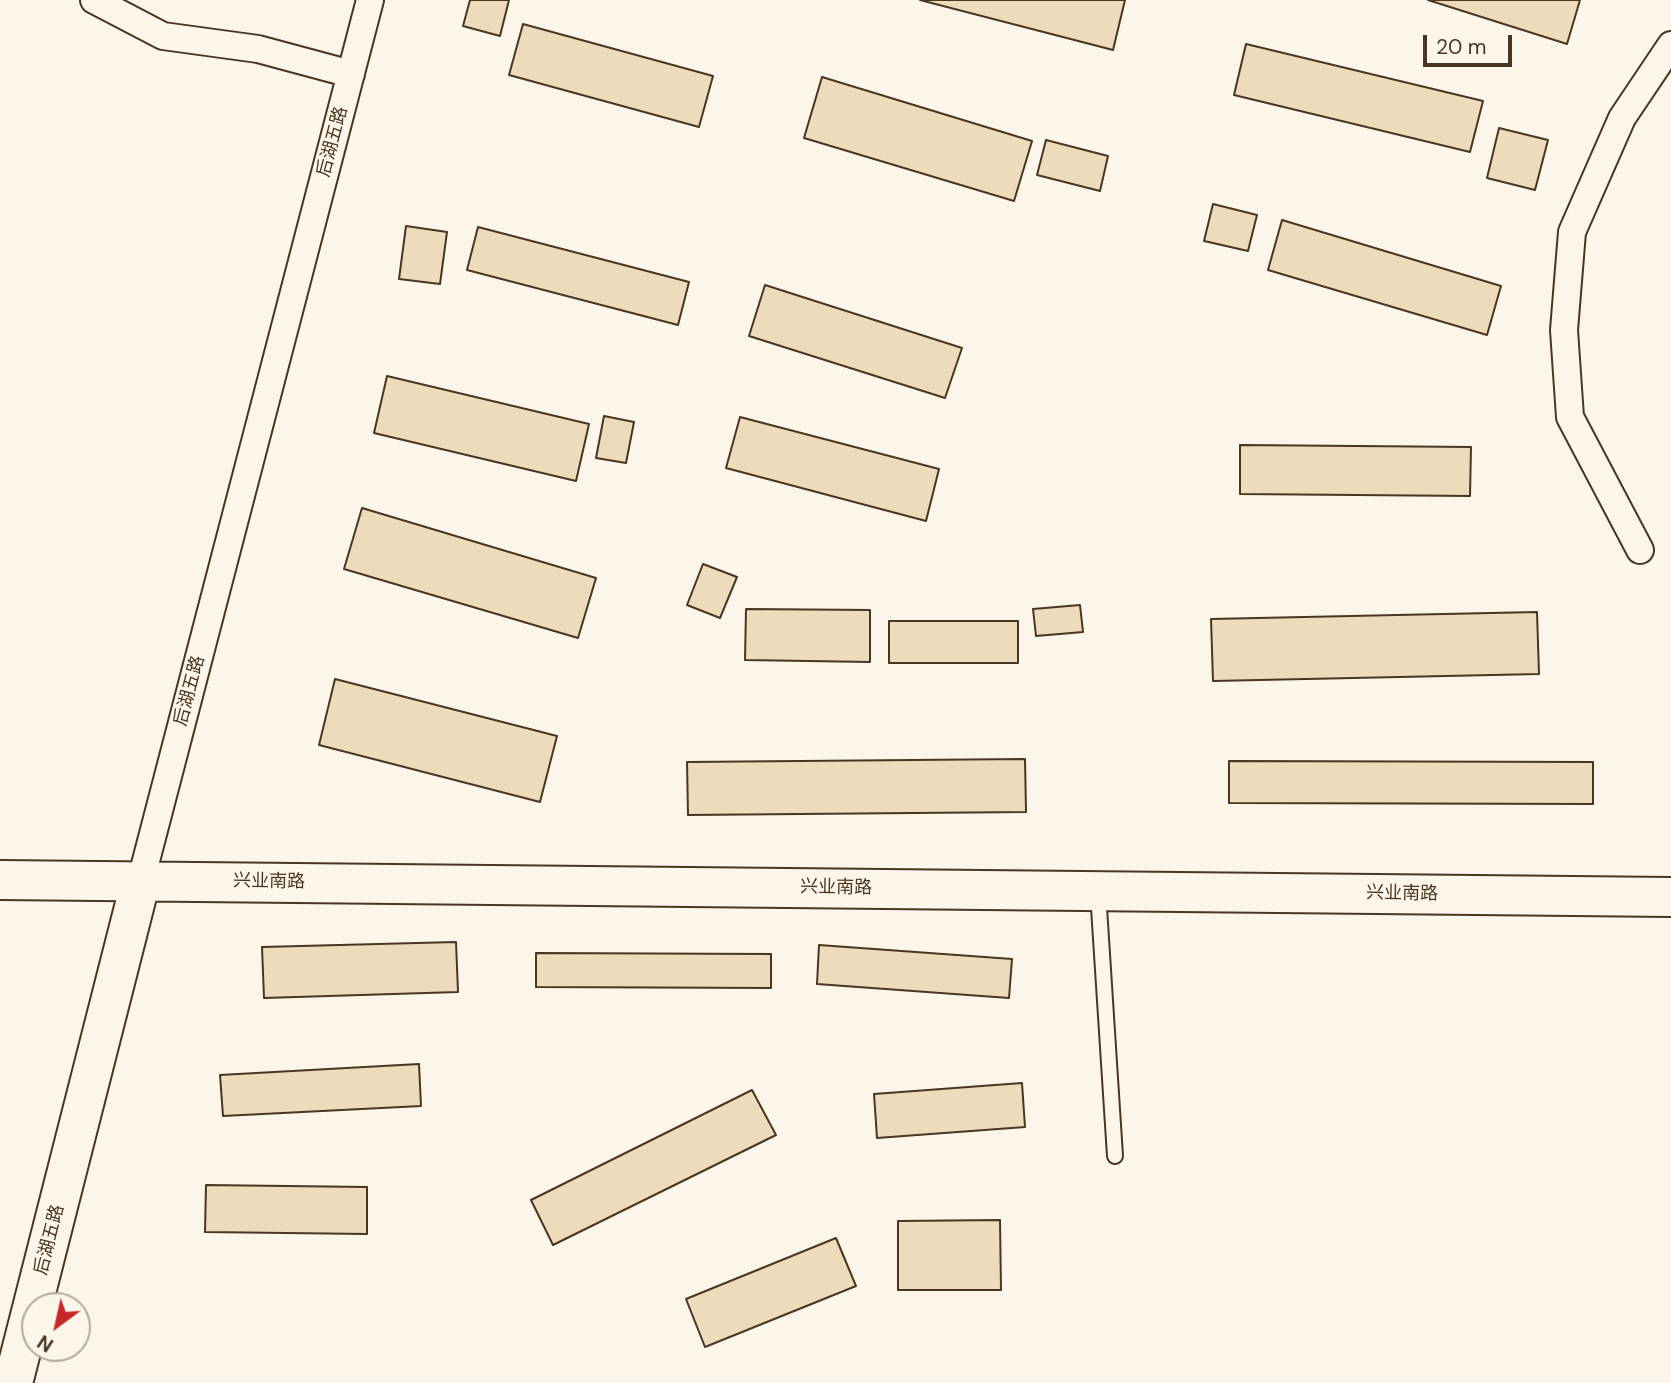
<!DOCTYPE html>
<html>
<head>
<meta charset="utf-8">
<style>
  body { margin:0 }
  #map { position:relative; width:1671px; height:1383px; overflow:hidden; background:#fbf6e9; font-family:"DM Sans",sans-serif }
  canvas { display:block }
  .north { position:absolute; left:21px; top:1292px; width:70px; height:70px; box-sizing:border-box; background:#fbf6e9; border:2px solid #b4a999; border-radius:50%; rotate:213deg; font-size:19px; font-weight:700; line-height:28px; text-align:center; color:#4a3520 }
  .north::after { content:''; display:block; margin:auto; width:24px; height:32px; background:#c62828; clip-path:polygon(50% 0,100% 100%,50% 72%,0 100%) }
  .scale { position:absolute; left:1423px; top:35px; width:89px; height:32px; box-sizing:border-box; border:4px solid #4a3520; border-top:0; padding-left:9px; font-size:21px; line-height:24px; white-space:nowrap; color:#4a3520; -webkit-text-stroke:5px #fbf6e9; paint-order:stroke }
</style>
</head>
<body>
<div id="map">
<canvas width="1671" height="1383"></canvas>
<div class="north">N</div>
<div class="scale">20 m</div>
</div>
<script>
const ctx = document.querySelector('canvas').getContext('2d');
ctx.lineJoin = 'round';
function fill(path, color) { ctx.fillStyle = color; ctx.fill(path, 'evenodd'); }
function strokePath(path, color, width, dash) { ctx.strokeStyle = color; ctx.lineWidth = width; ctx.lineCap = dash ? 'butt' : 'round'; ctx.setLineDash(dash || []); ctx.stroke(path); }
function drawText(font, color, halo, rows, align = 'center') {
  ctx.font = font + ' "DM Sans","Noto Sans SC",sans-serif'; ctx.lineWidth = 5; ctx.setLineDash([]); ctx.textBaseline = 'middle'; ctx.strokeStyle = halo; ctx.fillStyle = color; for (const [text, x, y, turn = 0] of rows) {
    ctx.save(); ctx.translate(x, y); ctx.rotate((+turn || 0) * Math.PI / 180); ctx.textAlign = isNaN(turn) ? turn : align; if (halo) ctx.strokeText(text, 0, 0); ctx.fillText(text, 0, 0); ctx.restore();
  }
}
const building = new Path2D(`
  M470 0H509L500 36 463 26Z
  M920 0H1125L1113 50Z
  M1428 0H1580L1567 44Z
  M523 24 713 76 699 127 509 75Z
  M1246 44 1483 101 1470 152 1234 95Z
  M822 77 1032 141 1014 201 804 138Z
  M1499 128 1548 140 1535 190 1487 178Z
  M1046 140 1108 156 1100 191 1037 175Z
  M1213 204 1257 215 1248 251 1204 241Z
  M1282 220 1501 286 1487 335 1268 270Z
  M406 226 447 232 440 284 399 279Z
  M478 227 689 282 678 325 467 270Z
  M765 285 962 348 945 398 749 336Z
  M387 376 589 424 576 481 374 433Z
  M604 416 634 422 626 463 596 458Z
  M740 417 939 469 926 521 726 468Z
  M1240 445 1471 447 1470 496 1240 494Z
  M362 508 596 578 578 638 344 569Z
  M703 564 737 577 720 618 687 605Z
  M1080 605 1083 632 1036 636 1033 609Z
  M746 609 870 610V662L745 660Z
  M1537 612 1539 674 1213 681 1211 619Z
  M889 621H1018V663H889Z
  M335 679 557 736 540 802 319 745Z
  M1025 759 1026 812 688 815 687 762Z
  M1229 761 1593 762V804L1229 803Z
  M456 942 458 992 264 998 262 947Z
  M819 945 1012 959 1009 998 817 984Z
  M536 953 771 954V988L536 987Z
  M419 1064 421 1106 223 1116 220 1075Z
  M1022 1083 1025 1127 877 1138 874 1094Z
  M752 1090 776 1135 553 1245 531 1200Z
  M206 1185 367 1187V1234L205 1232Z
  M1000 1220 1001 1290H898V1221Z
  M836 1238 856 1286 705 1347 686 1299Z`);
const lane = new Path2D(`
  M1098 892 1115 1156`);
const street = new Path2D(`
  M94 0 163 36 258 49 351 74
  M1640 550 1570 417 1564 330 1572 232 1622 118 1671 45
  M141 880 370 0`);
const secondary = new Path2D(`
  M0 880 1671 897
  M13 1383 141 880`);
const streetNames = [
  ["后湖五路",333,142,-75],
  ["后湖五路",190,691,-75],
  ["兴业南路",269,882,1],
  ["兴业南路",836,888,1],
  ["兴业南路",1402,894,1],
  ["后湖五路",50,1240,-76]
];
fill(building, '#ecdcbc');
strokePath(building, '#4a3520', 2);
strokePath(lane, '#4a3520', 18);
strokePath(street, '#4a3520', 30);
strokePath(secondary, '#4a3520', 42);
strokePath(lane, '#fbf6e9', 14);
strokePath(street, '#fbf6e9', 26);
strokePath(secondary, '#fbf6e9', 38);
drawText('18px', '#4a3520', '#fbf6e9', streetNames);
</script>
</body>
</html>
